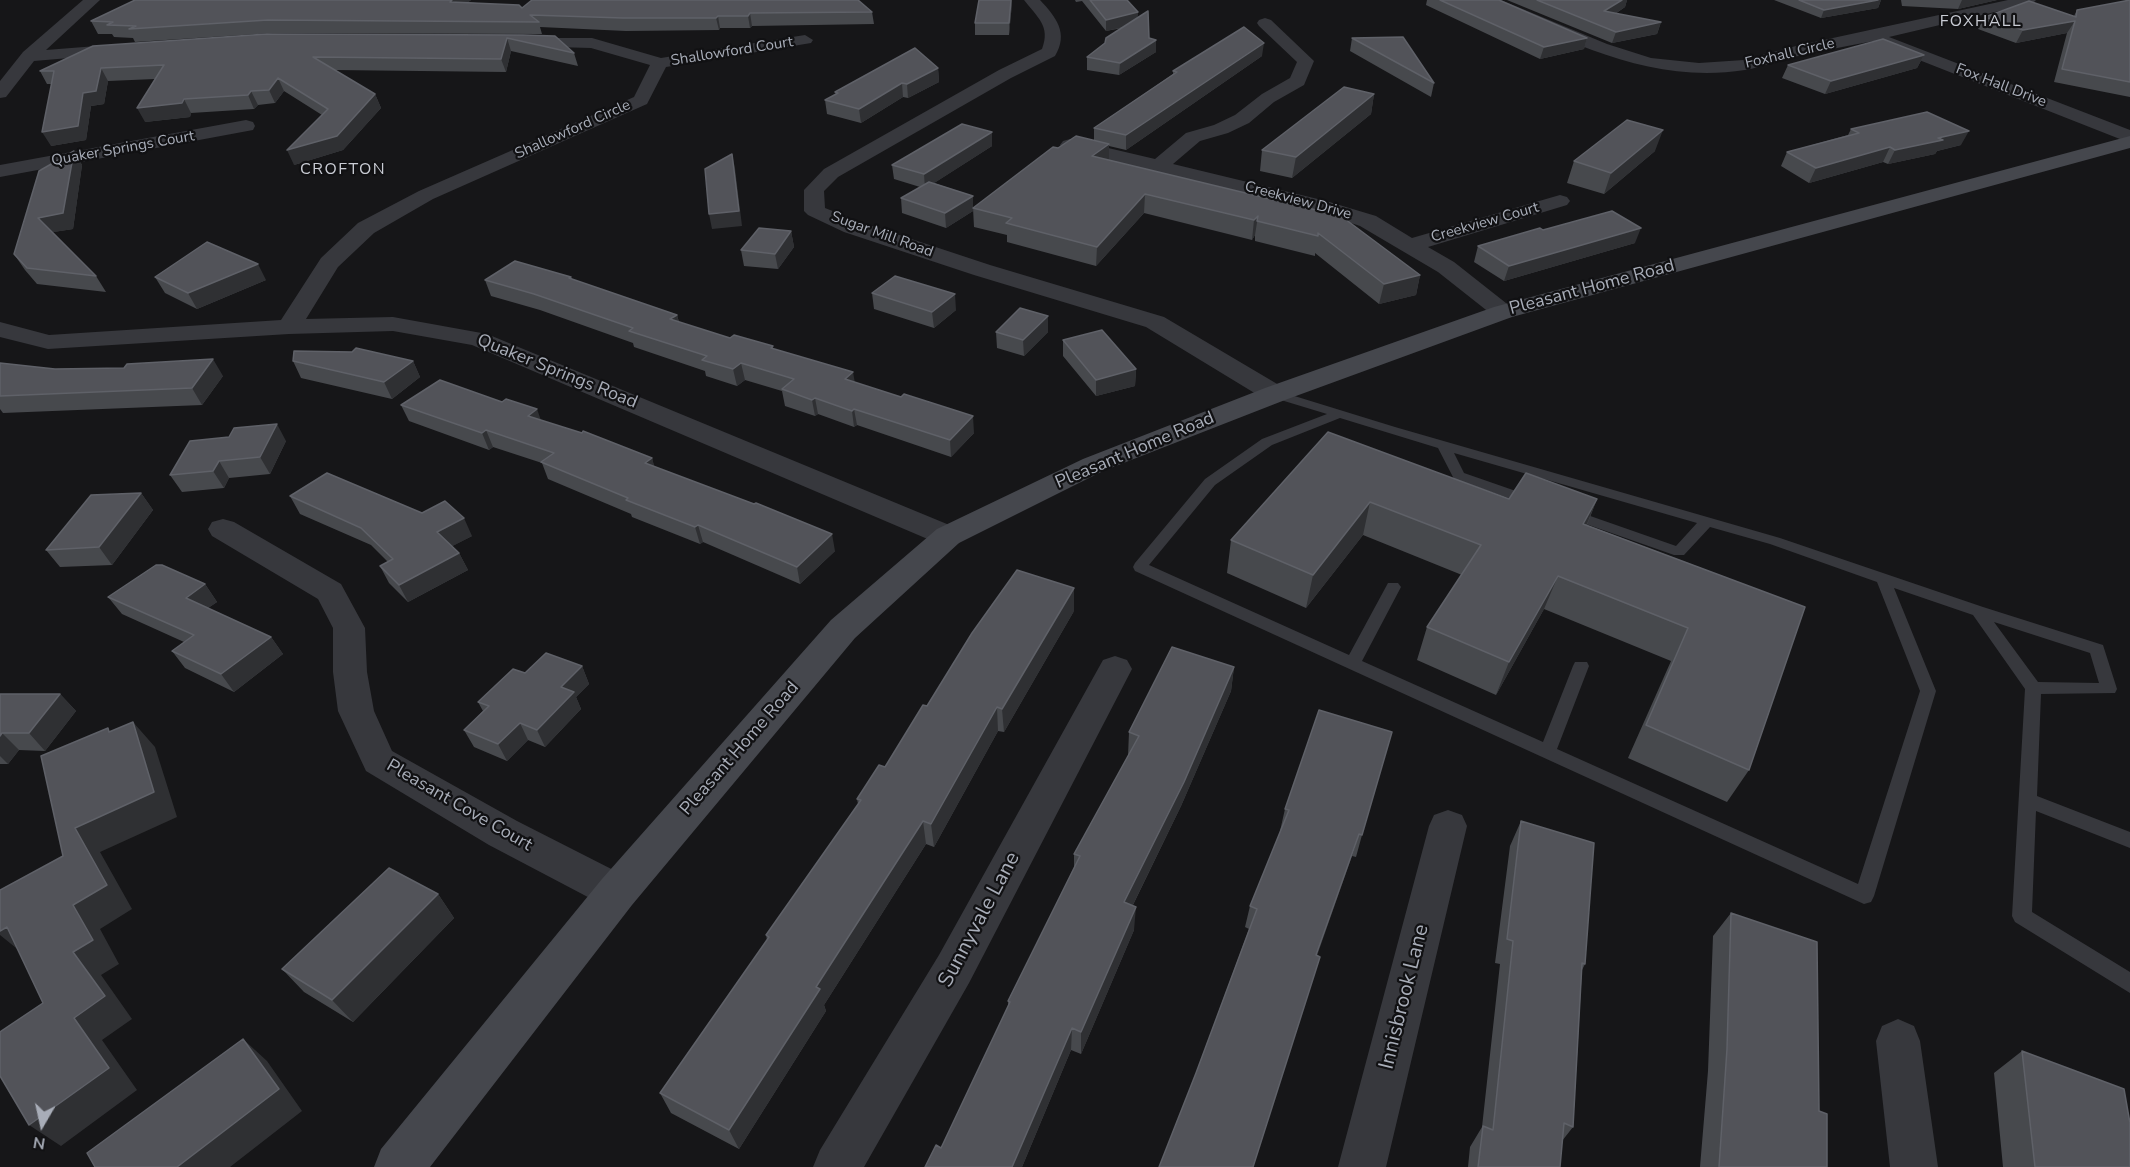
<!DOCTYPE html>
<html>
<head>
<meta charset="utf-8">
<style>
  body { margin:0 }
  #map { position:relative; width:2130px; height:1167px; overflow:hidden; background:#161618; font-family:"Nunito Sans",sans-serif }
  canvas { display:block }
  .north { position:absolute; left:12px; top:1095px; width:60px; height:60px; -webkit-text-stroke:4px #111113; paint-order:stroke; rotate:189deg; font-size:16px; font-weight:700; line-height:24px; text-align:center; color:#a8adb8 }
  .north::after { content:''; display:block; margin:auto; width:21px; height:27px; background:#a8adb8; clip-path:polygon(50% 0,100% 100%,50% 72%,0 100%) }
</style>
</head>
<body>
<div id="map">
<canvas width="2130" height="1167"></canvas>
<div class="north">N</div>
</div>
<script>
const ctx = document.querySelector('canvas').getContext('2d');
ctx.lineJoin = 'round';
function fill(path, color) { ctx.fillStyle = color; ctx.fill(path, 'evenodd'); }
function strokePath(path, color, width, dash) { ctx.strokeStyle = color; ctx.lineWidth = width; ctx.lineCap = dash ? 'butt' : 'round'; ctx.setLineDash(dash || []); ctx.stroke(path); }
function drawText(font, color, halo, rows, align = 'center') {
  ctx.font = font + ' "Nunito Sans",sans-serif'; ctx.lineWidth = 4.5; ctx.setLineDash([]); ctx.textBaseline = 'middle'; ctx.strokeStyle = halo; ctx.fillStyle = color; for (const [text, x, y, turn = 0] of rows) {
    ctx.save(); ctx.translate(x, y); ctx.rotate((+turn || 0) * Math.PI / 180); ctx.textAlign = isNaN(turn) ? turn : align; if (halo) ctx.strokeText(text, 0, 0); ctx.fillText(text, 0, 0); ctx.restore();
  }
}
const service = new Path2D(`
  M1275 390 1395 427 1780 538 1983 607 2103 645 2117 689 2115 693 2041 694 2037 796 2130 832V848L2036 811 2032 912 2130 972V993L2015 922 2012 916 2025 689 1973 615 1894 588 1936 691 1874 896 1871 902 1864 904 1135 571 1133 567 1135 563 1205 479 1262 439 1327 414 1271 397 1269 394 1271 391ZM1340 418 1438 448 1454 479 1526 504 1531 505 1538 501 1536 498 1464 473 1454 453 1697 523 1676 546 1576 511 1571 509 1564 514 1566 517 1674 555H1684L1710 527 1770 544 1877 582 1920 691 1858 884 1557 749 1589 666 1587 662H1575L1573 666 1543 742 1362 661 1401 587 1398 583H1388L1349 655 1149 565 1215 485 1272 445ZM1994 622 2090 653 2099 683 2038 682Z`);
const minor = new Path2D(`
  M83 0H100L46 50 122 44 130 49 128 53 34 61 6 97 0 98V81L23 52Z
  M1024 0H1040C1056 17 1069 33 1055 56L1011 78 838 177 824 191 825 208 860 222 990 265 1164 317 1284 388 1288 394 1284 400 1275 402 1266 400 1146 327 974 275 844 232 808 215 804 211V190L824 169 999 70 1042 49C1051 26 1037 17 1024 0Z
  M1480 0H1501L1607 44 1651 58 1699 63 1744 60 1796 46 2008 0H2036L2033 3 1889 37 2130 130V143L1876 43 1874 41C1849 46 1823 50 1798 56 1780 60 1763 67 1745 70 1649 85 1567 40 1483 3Z
  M1265 18 1271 20 1314 61 1304 85 1274 102 1249 123 1228 133 1200 141 1173 164 1326 201 1376 216 1412 238 1553 197 1560 195 1567 197 1570 201 1567 205 1428 247 1454 262 1511 307 1515 312 1511 317 1503 319 1495 317 1438 272 1360 226 1312 210 1063 149 1060 145 1063 141 1070 139 1155 159 1186 133 1214 125 1235 115 1262 94 1290 78 1297 62 1259 26 1257 23 1259 20Z
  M805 35 813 40 811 43 666 67 647 104 433 199 374 233 338 267 306 319 393 317 487 334 959 529 963 536 959 543 948 546 937 543 472 345 393 331 289 334 48 349 0 337V322L49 335 281 320 321 258 358 223 419 191 634 97 650 65 591 48 520 46 514 44 512 41 514 38H592L661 58Z
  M246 120 253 122 255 126 253 130 0 177V165Z
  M223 519 234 522 341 584 365 628 367 672 374 711 392 751 517 821 631 879 637 892 631 905 617 910 603 905 489 845 366 771 338 711 333 672V628L318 599 212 536 208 529 212 522Z
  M1115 656 1127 660 1132 669 969 983 864 1167H813L820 1150 939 955 1103 660Z
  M1448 810 1462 815 1467 826 1386 1167H1338L1429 826 1434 815Z
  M1898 1019 1914 1026 1920 1041 1938 1167H1890L1876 1041 1882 1026Z`);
const secondary = new Path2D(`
  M2130 136V148L1512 317 1285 400 1103 471 959 543 855 638 632 905 430 1167H374L381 1149 602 879 831 620 937 529 1083 459 1265 388 1494 307Z`);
const wall = new Path2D(`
  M135 0H471L468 2 522 8 872 12 874 24 752 26 750 28H720L719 30 626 31 540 27 542 34 273 33 135 42 133 38 114 37 112 34H98L91 21Z
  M1075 0H1127L1138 12 1137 18 1149 38 1156 40V52L1119 75 1087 70V57L1105 43 1122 28 1106 31 1082 1 1076 2Z
  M1425 0H1499L1587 38 1584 49 1540 59 1426 5 1427 0Z
  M1507 0H1627L1625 7 1615 14 1661 22 1657 34 1612 43Z
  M1774 0H1881L1878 8 1821 18Z
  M1901 0H1997L1958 9 1902 6Z
  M2130 0V97L2054 82 2067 33 2016 43 1978 29 1985 17 2074 16 2077 10Z
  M1012 3 1009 35H975V23Z
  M523 35 574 53 578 66 511 51 506 72 335 70 375 94 381 108 343 150 294 165 322 115 284 91 275 103 258 105 254 109 191 113 190 117 145 122 155 79 108 81 104 104 91 106 86 140 51 146 52 84H47L40 71Z
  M1352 38 1434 83 1431 97 1350 51Z
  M1924 55 1917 68 1825 94 1782 78 1788 65Z
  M1262 56 1126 150 1109 146V160L1341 216 1420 275 1416 295 1379 304 1315 253V256L1255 241V235L1252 240 1144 213 1096 266 1007 242V235L974 227 973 208 1058 148 1094 141V128L1173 74V71Z
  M938 68 939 82 908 98 903 97 861 123 827 114 825 100 836 95 835 92Z
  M1374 94 1371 114 1292 178 1260 171 1262 150Z
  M1851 129 1961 145 1937 151 1935 154 1888 164 1883 162 1809 183 1781 166 1787 152 1848 135Z
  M992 132V146L934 183 973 196V211L946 228 902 213 901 198 920 187 894 179 892 165Z
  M74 151 82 165 73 229 53 232 96 276 106 292 37 284 25 270 14 254Z
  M1655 151 1604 194 1567 183 1574 161Z
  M1543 230 1635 243 1504 281 1474 262 1478 246Z
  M791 231 794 247 778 269 744 266 741 250Z
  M155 277 266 280 197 309 165 293Z
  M571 277 572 280 677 315 679 322 730 338 773 346V349L855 382 974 433 951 457 857 425 854 427 818 414 815 416 785 406 782 391 745 380 737 386 706 376 705 371 634 347 633 343 540 310 491 296 485 280Z
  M872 293 956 310 934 328 874 309Z
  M996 332H1048L1024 356 997 348Z
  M1063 340 1136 369 1135 386 1096 396 1063 356Z
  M293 361H413L420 377 392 399 301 378Z
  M0 363 55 369 223 376 202 405 3 413 0 409Z
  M401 405 541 420 652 458 654 467 835 551 800 584 703 542 700 544 632 517 631 514 548 479 542 463 493 447 489 450 409 421Z
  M1328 432 1509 499H1597L1587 525 1805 607 1749 770 1727 802 1628 758 1671 661 1544 609 1496 695 1417 660 1427 627 1462 575 1363 535 1306 608 1227 573 1231 540Z
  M229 437 286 441 270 474 229 478 224 488 182 492 170 475Z
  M141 493 153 510 112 565 60 567 46 550Z
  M290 496 472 536 452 546 459 553 468 570 408 602 389 583 380 566 388 562 371 545 300 514Z
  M205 584 217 602 208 608 271 637 283 654 234 692 185 668 172 651 184 642 122 614 108 597Z
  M1074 611 1004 732 998 731 934 847 926 844 824 1005 826 1011 739 1149 671 1113 660 1093 767 940 766 935 858 804 857 799 885 767 927 706Z
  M582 666 589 684 576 697 581 709 545 747 528 740 507 761 474 747 464 730 483 711 478 702 525 673Z
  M1234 667 1231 691 1181 806 1133 905 1134 930 1081 1054 1071 1050 1022 1167H925L941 1148 1008 1007V1001L1074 869V854L1128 756 1129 732Z
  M0 694H60L76 711 45 751 19 750 8 764H0Z
  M1285 809 1362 835 1356 857 1352 856 1196 1073 1249 929 1245 927 1250 906 1281 832 1280 831Z
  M1521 821 1585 964 1582 970 1573 1127 1562 1141 1560 1167H1468L1470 1147 1482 1127 1500 964 1495 963 1510 846Z
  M438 894 454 918 353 1022 304 992 282 969Z
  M1731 913 1819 1111 1827 1167H1700L1708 1071 1713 936Z
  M2022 1051 2130 1167H2003L1994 1073Z`);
const shadedWall = new Path2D(`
  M452 0H471L454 14 450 2Z
  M1011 0H1012V3L1009 35V23Z
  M1622 0H1627L1625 7 1601 23 1604 11Z
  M1878 0H1881L1878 8 1821 18 1824 10Z
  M1962 0H1997L1958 9Z
  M1138 12 1137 24 1106 31V20Z
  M750 13 752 26 750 28 748 16Z
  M718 16 720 28 719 30 716 18Z
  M2075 21 2067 33 2016 43 2023 30Z
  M1661 22 1657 34 1612 43 1616 32Z
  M507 38 511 51 506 72 501 59Z
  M1587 38 1584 49 1540 59 1544 47Z
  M1156 40V52L1119 75 1120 63Z
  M1264 43 1262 56 1126 150V135Z
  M1924 55 1917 68 1825 94 1831 81Z
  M101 68 108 81 104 104 91 106 86 140 51 146 42 132 83 93Z
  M938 68 939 82 908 98 907 84Z
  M278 78 284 91 275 103 269 90Z
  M902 83 903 97 861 123 859 109Z
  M251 91 258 105 254 109 248 95Z
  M375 94 381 108 343 150 294 165 287 150Z
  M1374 94 1371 114 1292 178 1296 157Z
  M184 99 191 113 190 117 145 122 137 108Z
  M1663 130 1655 151 1604 194 1611 173Z
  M1969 131 1961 145 1937 151 1935 154 1888 164 1895 150 1938 138Z
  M992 132V146L925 189 924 174Z
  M1109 144V162L1092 156Z
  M1890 147 1883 162 1809 183 1816 168Z
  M74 151 82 165 73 229 48 233 38 218Z
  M732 154 735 168 742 226 712 229 709 214Z
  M1145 194 1144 213 1096 266 1097 247Z
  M973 196V211L946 228 945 213Z
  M1258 216 1255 235 1252 240 1254 220Z
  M1641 228 1635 243 1504 281 1509 266Z
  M791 231 794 247 778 269 775 254Z
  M258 264 266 280 197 309 188 293Z
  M1420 275 1416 295 1379 304 1384 284Z
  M955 294 956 310 934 328 932 312Z
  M677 315 681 331 670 319Z
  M1048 316V332L1024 356 1023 340Z
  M213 359 223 376 202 405 192 388Z
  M413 361 420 377 392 399 384 382Z
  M741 363 745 380 737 386 733 369Z
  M1136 369 1135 386 1096 396V380Z
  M853 372 856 389 845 379Z
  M815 398 818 414 815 416 812 400Z
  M537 409 543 426 528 416Z
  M854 409 857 425 854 427 852 411Z
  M973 416 974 433 951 457 950 440Z
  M277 424 286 441 270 474 260 457Z
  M486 430 493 447 489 450 482 433Z
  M652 458 657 475 645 463Z
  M219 461 229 478 224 488 213 471Z
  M141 493 153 510 112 565 99 547Z
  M1597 499 1584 531 1583 524Z
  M1370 502 1363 535 1306 608 1313 575Z
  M464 518 472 536 445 550 437 532Z
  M698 525 703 542 700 544 695 527Z
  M832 534 835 551 800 584 797 567Z
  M459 553 468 570 408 602 399 585Z
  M1558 576 1544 609 1496 695 1509 662Z
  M205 584 217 602 198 615 186 598Z
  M1074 588V611L1004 732 1002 709Z
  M271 637 283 654 234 692 221 674Z
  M582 666 589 684 576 697 581 709 545 747 537 730 561 687Z
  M1234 667 1231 691 1181 806 1123 925 1124 902Z
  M60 694 76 711 45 751 29 733Z
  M997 707 998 731 934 847 931 824Z
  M133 722 155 747 177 817 100 852 132 909 100 929 119 964 101 975 132 1019 102 1040 137 1090 61 1146 29 1125 74 1018 73 905 75 828Z
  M520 723 528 740 507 761 498 744Z
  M2 733 19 750 8 764 0 756V736Z
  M923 821 926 844 824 1005 826 1011 739 1149 729 1130 816 987Z
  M1359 834 1352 856 1310 976 1316 955Z
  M438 894 454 918 353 1022 332 1000Z
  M1136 907 1134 930 1081 1054V1032Z
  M7 927 26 956 0 935V931Z
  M1072 1028 1071 1050 1022 1167H1012Z
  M243 1039 267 1061 302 1111 230 1167H177Z`);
const building = new Path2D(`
  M135 0H452L450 2 519 5 522 8 532 0H858L872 12 750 13 748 16H718L716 18H623L530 15 539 22 268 20 129 29 136 26 107 25 113 22 91 21Z
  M979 0H1011L1009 23H975Z
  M1090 0H1127L1138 12 1106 20Z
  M1440 0H1499L1587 38 1544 47Z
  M1537 0H1622L1604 11 1661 22 1616 32Z
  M1799 0H1878L1824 10Z
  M2130 0V82L2062 69 2075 21 2023 30 1985 17 2029 1 2076 17 2077 10Z
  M1148 11 1149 38 1156 40 1120 63 1087 57 1105 43 1106 38Z
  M1244 27 1264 43 1126 135 1094 128 1177 72 1173 71Z
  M267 34 523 35 555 36 574 53 507 38 501 59 313 57 375 94 337 136 287 150 328 109 278 78 269 90 251 91 248 95 184 99 182 103 137 108 164 65 101 68 96 91 83 93 78 126 42 132 54 71H40L93 46Z
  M1403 37 1434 83 1352 38Z
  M1883 39 1924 55 1831 81 1788 65Z
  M915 48 938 68 907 84 902 83 859 109 825 100 838 93 835 92Z
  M1344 87 1374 94 1296 157 1262 150Z
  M1927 112 1969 131 1938 138 1943 140 1895 150 1890 147 1816 168 1787 152 1859 133 1851 129Z
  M1627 120 1663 130 1611 173 1574 161Z
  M962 124 992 132 924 174 892 165Z
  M1076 136 1109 144 1092 156 1341 216 1420 275 1384 284 1318 233V236L1257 221 1258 216 1254 220 1145 194 1097 247 1006 223 1012 218 973 208 1053 147 1058 148Z
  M74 151 63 213 38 218 96 276 27 268 14 254 39 171Z
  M732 154 739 211 709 214 705 169Z
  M929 182 973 196 945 213 901 198Z
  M1612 211 1641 228 1509 266 1478 246 1540 228 1543 230Z
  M759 228 791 231 775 254 741 250Z
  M207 242 258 264 188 293 155 277Z
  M515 261 571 277 569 278 677 315 670 319 730 338 734 335 773 346 771 348 853 372 845 379 901 397 904 394 973 416 950 440 854 409 852 411 815 398 812 400 782 389 794 379 741 363 733 369 702 360 707 356 629 331 633 328 534 294 485 280Z
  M895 276 955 294 932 312 872 293Z
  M1020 308 1048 316 1023 340 996 332Z
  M1102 330 1136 369 1096 380 1063 340Z
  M356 348 413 361 384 382 293 361 294 351 352 352Z
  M213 359 192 388 0 396V363L55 369 124 368 127 364Z
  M440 380 502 402 506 399 537 409 528 416 582 433 583 431 652 458 645 463 754 504 756 503 832 534 797 567 698 525 695 527 626 500 628 498 541 462 554 453 486 430 482 433 401 405Z
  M277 424 260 457 219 461 213 471 170 475 190 441 229 437 234 428Z
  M1328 432 1509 499 1526 473 1597 499 1583 524 1805 607 1749 770 1646 725 1688 628 1558 576 1509 662 1427 627 1481 545 1370 502 1313 575 1231 540Z
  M327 473 422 513 445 501 464 518 437 532 459 553 399 585 380 566 393 559 361 528 290 496Z
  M141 493 99 547 46 550 91 495Z
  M156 565H162L205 584 186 598 271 637 221 674 172 651 194 635 108 597Z
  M1017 570 1074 588 1002 709 997 707 931 824 923 821 816 987 820 989 729 1130 660 1093 769 937 766 935 861 800 857 799 879 765 885 767 923 705 927 706 972 633Z
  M1172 647 1234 667 1184 782 1124 902 1136 907 1081 1032 1072 1028 1012 1167H925L936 1145 941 1148 1010 1002 1008 1001 1080 856 1074 854 1139 736 1129 732Z
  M546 653 582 666 561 687 574 692 537 730 520 723 498 744 464 730 489 706 478 702 513 669 525 673Z
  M0 694H60L29 733H2L0 736Z
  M1319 710 1392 732 1362 835 1359 834 1316 955 1320 957 1253 1167H1159L1196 1073 1257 909 1250 906 1289 810 1285 809Z
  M133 722 154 792 75 828 107 885 73 905 93 940 73 952 105 996 74 1018 109 1068 29 1125 0 1076V1032L43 1003 7 927 0 931V890L63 856 41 756 108 728 109 732Z
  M1521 821 1594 843 1585 964 1582 963 1573 1127 1564 1123 1560 1167H1478L1483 1126 1493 1130 1513 941 1507 939Z
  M389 868 438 894 332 1000 282 969Z
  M1731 913 1817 942 1819 1111 1827 1114V1167H1719L1727 1049Z
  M243 1039 279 1089 177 1167H95L87 1153Z
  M2022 1051 2124 1089 2130 1123V1167H2035Z`);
const farStreetnames = [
  ["Shallowford Court",732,52,-9],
  ["Foxhall Circle",1790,54,-13],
  ["Fox Hall Drive",2001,86,21],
  ["Shallowford Circle",573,130,-24],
  ["Quaker Springs Court",123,149,-10],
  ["Creekview Drive",1298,201,15],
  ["Creekview Court",1485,223,-16],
  ["Sugar Mill Road",882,235,20]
];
const farNeighbourhoodnames = [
  ["FOXHALL",1981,22],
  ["CROFTON",343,170]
];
const streetNames = [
  ["Pleasant Home Road",1592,288,-15],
  ["Quaker Springs Road",557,372,22],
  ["Pleasant Home Road",1135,451,-23],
  ["Pleasant Home Road",740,749,-49],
  ["Pleasant Cove Court",459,806,30]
];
const nearStreetnames = [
  ["Sunnyvale Lane",980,920,-62],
  ["Innisbrook Lane",1405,997,-76]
];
fill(service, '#37383d');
fill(minor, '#37383d');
fill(secondary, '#45474d');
fill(wall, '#47494d');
fill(shadedWall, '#2f3033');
fill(building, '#525359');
strokePath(building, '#5f6168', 1.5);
drawText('15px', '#a8adb8', '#111113', farStreetnames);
ctx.letterSpacing = '1.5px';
drawText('16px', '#c9ccd4', '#111113', farNeighbourhoodnames);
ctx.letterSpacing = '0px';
drawText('18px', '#a8adb8', '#111113', streetNames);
drawText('21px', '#a8adb8', '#111113', nearStreetnames);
</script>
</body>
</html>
